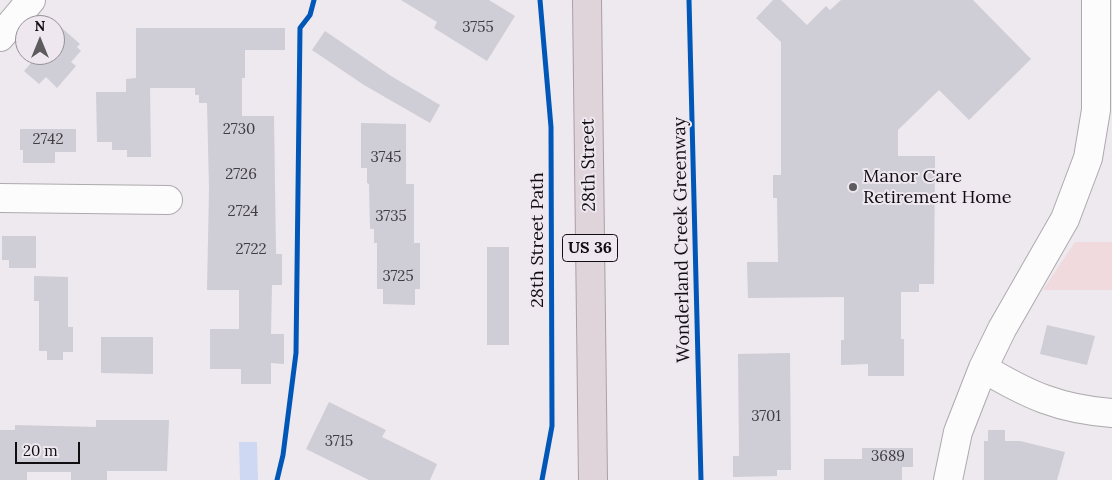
<!DOCTYPE html>
<html>
<head>
<meta charset="utf-8">
<style>
  body { margin:0 }
  #map { position:relative; width:1112px; height:480px; overflow:hidden; background:#ede9ee; font-family:Lora,serif }
  canvas { display:block }
  .north { position:absolute; left:15px; top:15px; width:50px; height:50px; box-sizing:border-box; background:#eee7f0; border:1px solid #959096; border-radius:50%; rotate:0deg; font-size:14px; font-weight:700; line-height:20px; text-align:center; color:#100e10 }
  .north::after { content:''; display:block; margin:auto; width:18px; height:22px; background:#5d5b5e; clip-path:polygon(50% 0,100% 100%,50% 72%,0 100%) }
  .scale { position:absolute; left:15px; top:442px; width:65px; height:22px; box-sizing:border-box; border:2px solid #100e10; border-top:0; padding-left:6px; font-size:15px; line-height:18px; white-space:nowrap; color:#100e10; -webkit-text-stroke:4px #eee7f0; paint-order:stroke }
</style>
</head>
<body>
<div id="map">
<canvas width="1112" height="480"></canvas>
<div class="north">N</div>
<div class="scale">20 m</div>
</div>
<script>
const ctx = document.querySelector('canvas').getContext('2d');
ctx.lineJoin = 'round';
function fill(path, color) { ctx.fillStyle = color; ctx.fill(path, 'evenodd'); }
function strokePath(path, color, width, dash) { ctx.strokeStyle = color; ctx.lineWidth = width; ctx.lineCap = dash ? 'butt' : 'round'; ctx.setLineDash(dash || []); ctx.stroke(path); }
function drawText(font, color, halo, rows, align = 'center') {
  ctx.font = font + ' Lora,serif'; ctx.lineWidth = 4; ctx.setLineDash([]); ctx.textBaseline = 'middle'; ctx.strokeStyle = halo; ctx.fillStyle = color; for (const [text, x, y, turn = 0] of rows) {
    ctx.save(); ctx.translate(x, y); ctx.rotate((+turn || 0) * Math.PI / 180); ctx.textAlign = isNaN(turn) ? turn : align; if (halo) ctx.strokeText(text, 0, 0); ctx.fillText(text, 0, 0); ctx.restore();
  }
}
const green = new Path2D(`
  M1075 242H1112V290H1043Z`);
const water = new Path2D(`
  M239 442H257L258 480H240Z`);
const building = new Path2D(`
  M401 0H489L515 16 487 61 434 28 437 22Z
  M773 0H781L807 25 826 6 830 10 841 0H973L1031 59 969 120 939 90 898 130V156H935L934 284H919V292H901V339H904V376H868V364L841 365V340H844V297L748 298 747 262H778L777 198H773V175H781V42L756 18Z
  M55 22 80 44 77 47 81 51 71 62 76 66 57 88 46 77 39 84 24 71 38 55H55Z
  M136 28H285V50H245V78H242V116H274L276 254H282V285H272L271 334H284V364L271 363V384H241V369H210V329H239V290H207L209 189 207 103H199V95H195V88H150L151 157H127V150H112V142H97L96 92H126V79L136 78Z
  M325 31 391 76 440 105 430 123 364 85 312 50Z
  M361 123 406 124V184H414V243H420V289H415V305L383 304V289H377V243H374V229H370L369 184 367 183V168H361Z
  M20 129H76V152H55V163H23V150H20Z
  M2 236H36V268H9V260H2Z
  M487 247H509V345H487Z
  M34 276 68 277V327H73V352H63V360H47V351H39V301H34Z
  M1047 325 1095 336 1087 365 1040 354Z
  M101 337H153V374L101 373Z
  M790 353 791 470H777V476L733 477V456H739L738 354Z
  M329 402 386 430 382 437 437 464 430 480H369L306 449Z
  M96 420H169L167 471H107V480H71V472H27V480H0V430H15V425L96 427Z
  M988 430H1005V441H1020L1065 452 1057 480H984V441H988Z
  M862 448H913V467H902V480H824V459H862Z`);
const minor = new Path2D(`
  M0 37 31 0
  M0 198 168 200
  M983 368C1028 395 1059 409 1112 413
  M948 480 958 432 983 368 1002 329 1065 219 1088 158 1096 110V0`);
const highway = new Path2D(`
  M587 0 593 480`);
const cycleway = new Path2D(`
  M540 0 551 127 552 426 542 480
  M689 0 701 480
  M277 480 283 455 296 353 300 28 310 15 314 0`);
const markers = [
  [853,187,5,"#5d5b5e"]
];
const numberNames = [
  ["3755",478,28],
  ["2730",239,130],
  ["2742",48,140],
  ["3745",386,158],
  ["2726",241,175],
  ["2724",243,212],
  ["3735",391,217],
  ["2722",251,250],
  ["3725",398,277],
  ["3701",766,417],
  ["3715",339,442],
  ["3689",888,457]
];
const shields = [
  [590,248,55]
];
const shieldNames = [
  ["US 36",590,248]
];
const streetNames = [
  ["28th Street",589,165,-91],
  ["28th Street Path",538,240,-90],
  ["Wonderland Creek Greenway",682,240,-91]
];
const poiNames = [
  ["Manor Care",863,177],
  ["Retirement Home",863,198]
];
fill(green, '#f0dade');
fill(water, '#ced8f2');
fill(building, '#cfcdd6');
strokePath(minor, '#adaaad', 30);
strokePath(highway, '#ac9da6', 30);
strokePath(minor, '#fcfcfc', 28);
strokePath(highway, '#e0d4db', 28);
strokePath(cycleway, '#0057b8', 5);
for (const [x, y, r, color] of markers) { const dot = new Path2D(); dot.arc(x, y, r, 0, 2 * Math.PI); ctx.fillStyle = color; ctx.fill(dot); strokePath(dot, '#eee7f0', 2); }
drawText('15px', '#403e42', null, numberNames);
for (const [x, y, w] of shields) { const box = new Path2D(); box.roundRect(x - w / 2, y - 13.5, w, 27, 4); ctx.fillStyle = '#eee7f0'; ctx.fill(box); strokePath(box, '#100e10', 1); }
drawText('bold 16px', '#100e10', null, shieldNames);
drawText('18px', '#100e10', '#eee7f0', streetNames);
drawText('18px', '#100e10', '#eee7f0', poiNames, 'left');
</script>
</body>
</html>
